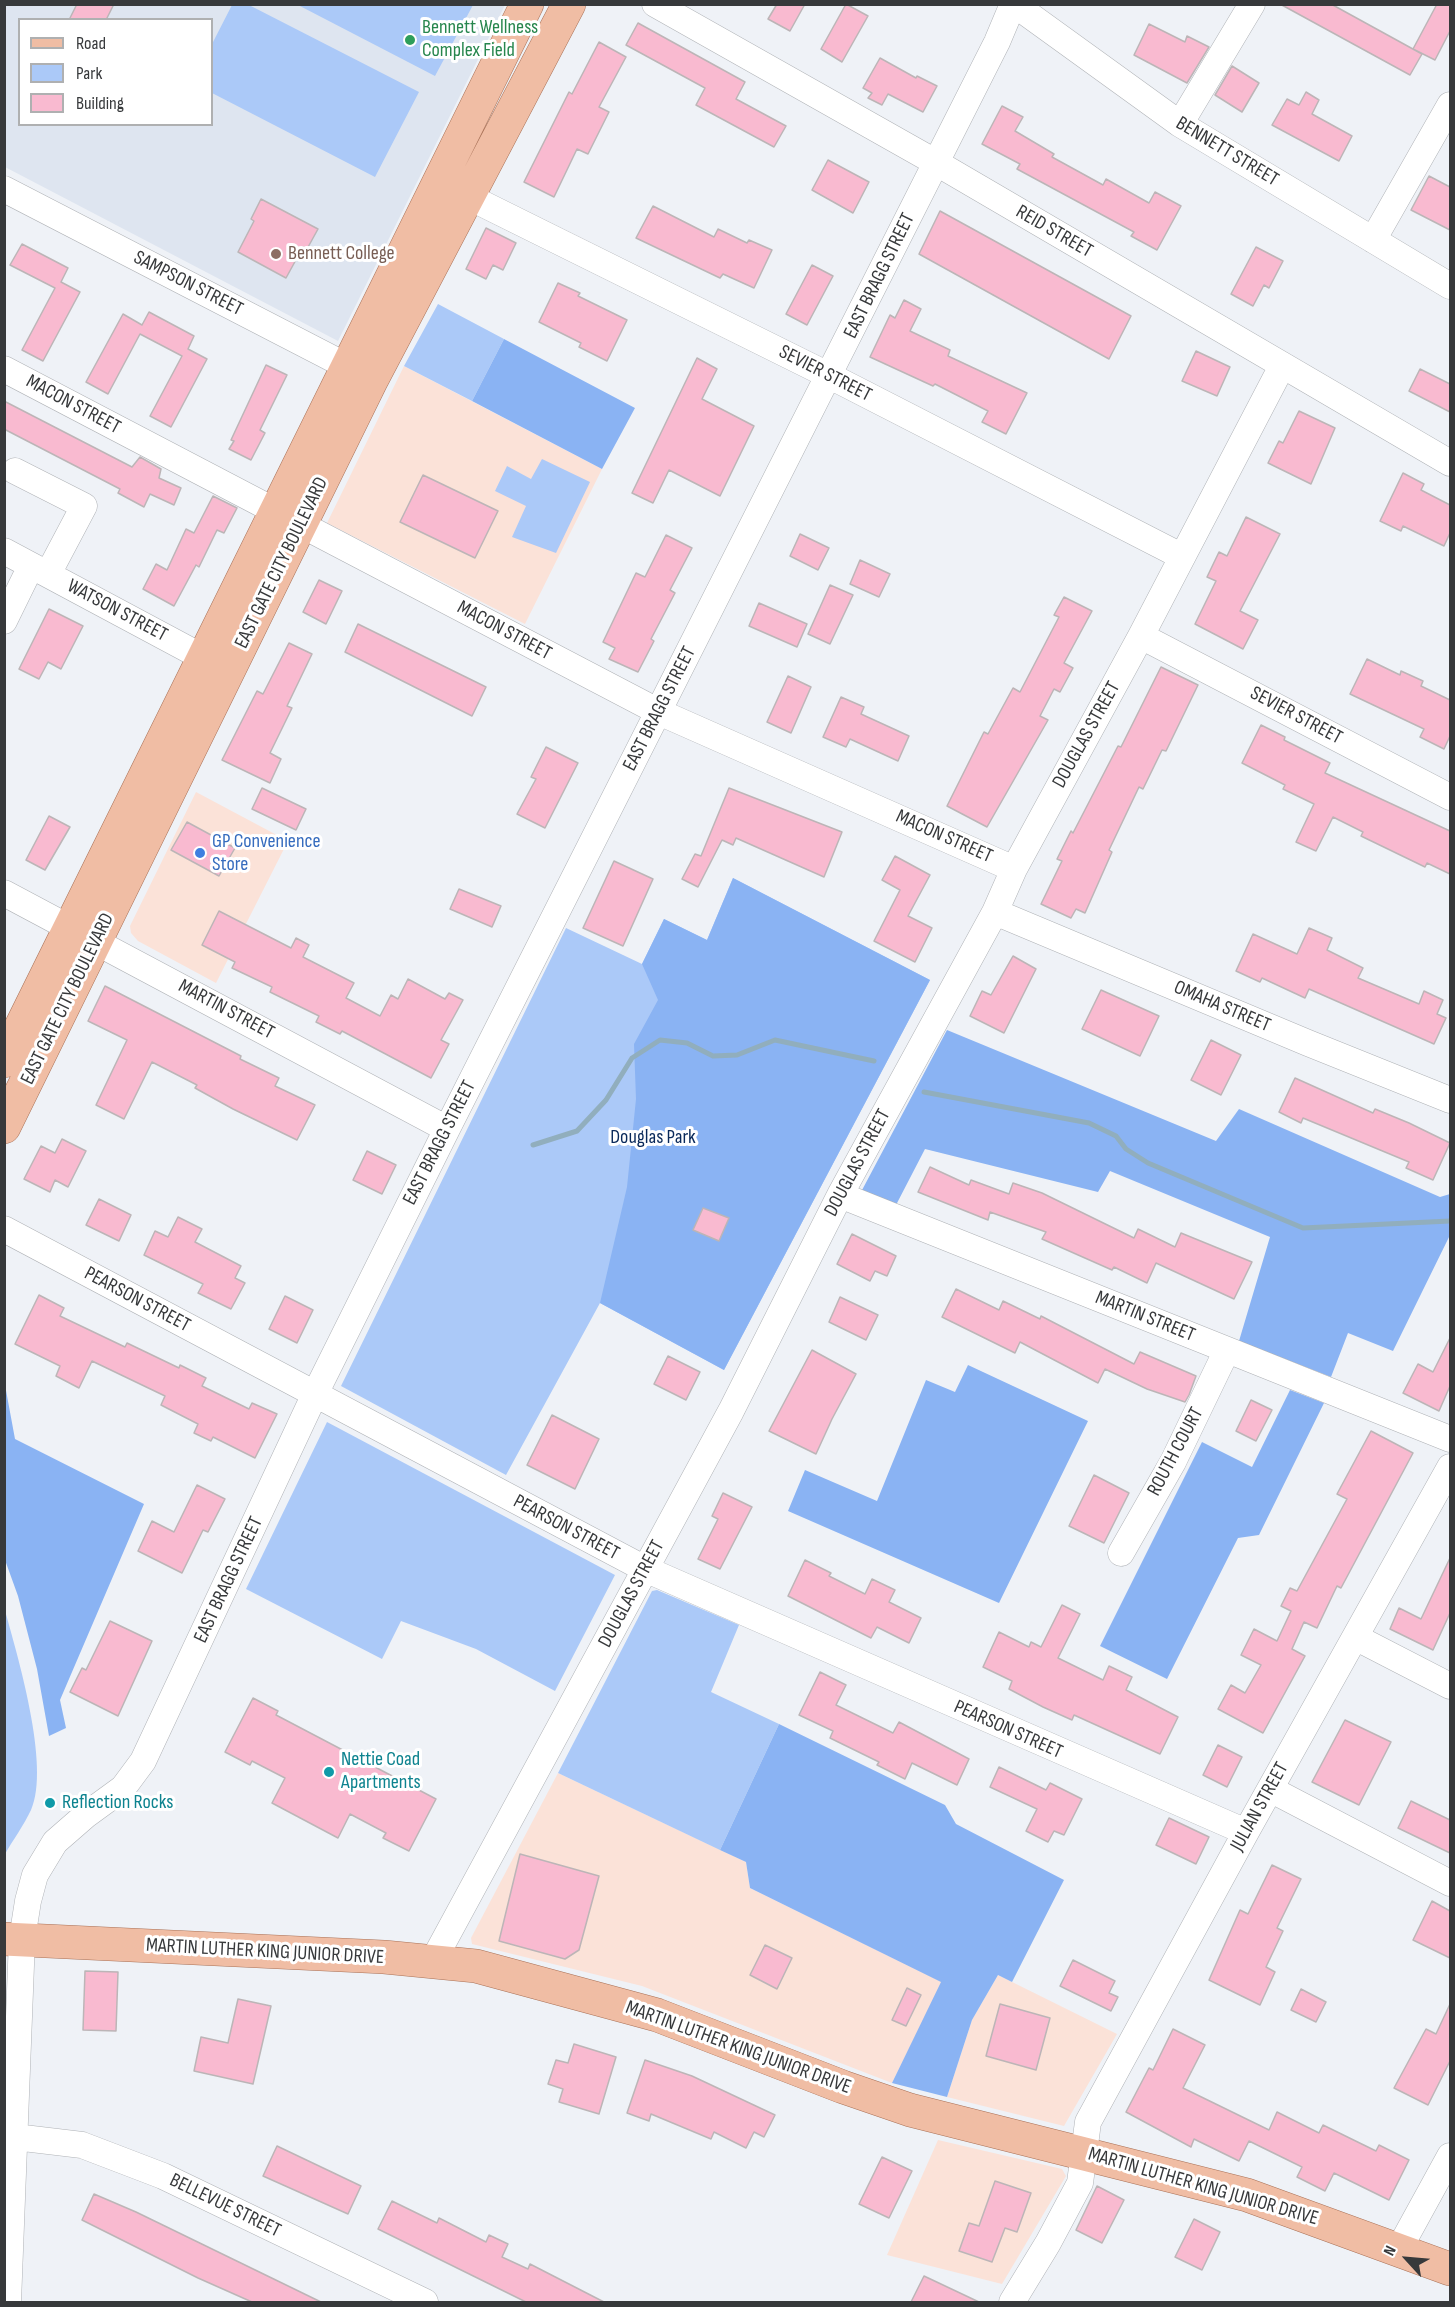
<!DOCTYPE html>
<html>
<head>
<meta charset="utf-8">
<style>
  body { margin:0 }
  #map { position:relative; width:1455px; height:2307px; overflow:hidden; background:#eff2f7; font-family:"Sofia Sans Condensed",sans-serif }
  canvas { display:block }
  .frame { position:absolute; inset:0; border:6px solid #37393b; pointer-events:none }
  .legend { position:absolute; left:18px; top:18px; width:195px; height:108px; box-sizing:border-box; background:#fff; border:2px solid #afb0b1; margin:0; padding:8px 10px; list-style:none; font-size:18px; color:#37393b }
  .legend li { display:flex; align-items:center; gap:12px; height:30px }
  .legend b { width:30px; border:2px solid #afb0b1 }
  .north { position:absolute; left:1377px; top:2229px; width:60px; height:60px; -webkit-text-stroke:4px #fff; paint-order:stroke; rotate:296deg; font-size:16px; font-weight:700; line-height:24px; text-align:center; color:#37393b }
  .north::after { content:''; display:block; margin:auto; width:21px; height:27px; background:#37393b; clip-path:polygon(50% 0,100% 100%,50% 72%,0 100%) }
</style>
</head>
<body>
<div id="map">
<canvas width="1455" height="2307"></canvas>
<div class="frame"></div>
<ul class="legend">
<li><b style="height:8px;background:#f0bda4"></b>Road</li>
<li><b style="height:16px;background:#abc9f8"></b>Park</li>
<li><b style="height:16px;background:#f9bad0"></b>Building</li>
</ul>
<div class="north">N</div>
</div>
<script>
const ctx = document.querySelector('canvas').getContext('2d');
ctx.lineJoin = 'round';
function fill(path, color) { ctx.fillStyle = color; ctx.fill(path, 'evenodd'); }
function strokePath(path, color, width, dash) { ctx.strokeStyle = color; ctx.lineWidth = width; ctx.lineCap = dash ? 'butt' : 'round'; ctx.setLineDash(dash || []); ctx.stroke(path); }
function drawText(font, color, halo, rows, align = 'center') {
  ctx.font = font + ' "Sofia Sans Condensed",sans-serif'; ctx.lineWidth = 6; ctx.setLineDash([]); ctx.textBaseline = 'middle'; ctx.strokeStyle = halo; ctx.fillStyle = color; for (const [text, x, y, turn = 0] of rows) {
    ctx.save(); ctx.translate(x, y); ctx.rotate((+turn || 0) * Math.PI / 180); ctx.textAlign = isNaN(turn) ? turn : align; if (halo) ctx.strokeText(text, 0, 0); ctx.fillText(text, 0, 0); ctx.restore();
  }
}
const commercial = new Path2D(`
  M404 366 602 469 525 624 327 523Z
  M196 792 288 841 216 983 138 941 131 933 130 926Z
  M558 1773 746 1862 750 1888 942 1982 892 2083 642 1986 472 1944 471 1938Z
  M998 1975 1117 2034 1064 2126 947 2097 972 2020Z
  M938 2140 1062 2169 1066 2176 1002 2284 887 2255Z`);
const built = new Path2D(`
  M4 5H505L338 341 5 167ZM20 20H212V124H20Z`);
const green = new Path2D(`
  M232 5H249L419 92 375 177 212 93V44Z
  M298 5H473L435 76Z
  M438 304 504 339 472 401 404 366Z
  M542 459 590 482 556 553 512 537 526 506 495 491 507 466 531 479Z
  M733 878 930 980 724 1370 600 1303 506 1475 341 1386 566 928 642 964 664 919 707 940Z
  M327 1422 615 1575 555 1691 476 1649 401 1621 382 1659 246 1589Z
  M657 1590 739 1625 711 1692 779 1724 720 1850 558 1773 652 1591Z
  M4 1607C17 1654 51 1766 31 1810 24 1825 13 1840 5 1854Z`);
const forest = new Path2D(`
  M504 339 635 408 602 469 472 401Z
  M733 878 930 980 724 1370 600 1303 627 1187 636 1099 634 1044 658 1000 642 964 664 919 707 940Z
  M947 1030 1216 1141 1239 1109 1440 1197 1450 1194V1235L1393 1351 1348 1333 1331 1377 1239 1341 1270 1237 1110 1171 1098 1192 925 1149 896 1205 861 1192Z
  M968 1365 1088 1421 999 1603 788 1511 805 1470 877 1501 926 1380 955 1392Z
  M5 1385 15 1439 144 1504 60 1700 66 1728 49 1736 37 1669 18 1596 5 1560Z
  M1290 1390 1324 1403 1259 1535 1238 1538 1167 1679 1100 1646 1202 1442 1252 1467Z
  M779 1724 945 1805 956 1824 1064 1880 1012 1982 998 1975 972 2020 947 2097 892 2083 941 1982 750 1888 746 1862 720 1850Z`);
const stream = new Path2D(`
  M924 1092 1089 1123 1116 1136 1126 1149 1148 1163 1303 1228 1450 1221
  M533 1145 577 1131 606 1100 632 1058 660 1040 687 1043 713 1056 737 1055 775 1040 874 1061`);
const building = new Path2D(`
  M77 4H114L106 20H69Z
  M777 4H805L790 31 768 19Z
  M846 4 868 16 842 62 821 49Z
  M1280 4H1331L1422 54 1410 75Z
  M1437 4H1450V31L1435 60 1413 49Z
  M638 23 745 82 736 99 786 126 774 147 696 105 705 88 626 45Z
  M1149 24 1185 42 1187 36 1209 47 1187 83 1134 55Z
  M599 42 626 57 599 107 609 112 588 154 577 149 554 197 524 182 569 92 572 94Z
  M880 58 916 78 917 76 937 86 923 112 888 94 882 105 868 98 872 93 863 88Z
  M1232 66 1259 83 1242 112 1215 95Z
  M1306 92 1319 100 1312 114 1352 136 1339 161 1272 125 1287 99 1299 105Z
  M1002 106 1023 117 1015 131 1054 154 1052 157 1103 185 1106 179 1149 203 1155 192 1181 206 1157 250 1131 236 1134 232 1017 169 1020 164 982 144Z
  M828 160 869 182 853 213 812 190Z
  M1429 176 1450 187V230L1411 210Z
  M261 199 318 229 307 249 303 247 286 278 238 252 254 221 251 219Z
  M653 206 714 237 718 229 747 243 749 240 772 250 754 288 723 274 720 278 636 238Z
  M940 211 1131 316 1109 359 919 254Z
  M486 228 516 243 503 270 493 265 486 279 466 269Z
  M22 244 68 268 61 282 80 292 43 361 22 350 55 288 10 265Z
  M1256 247 1283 261 1269 288 1264 285 1253 306 1231 294Z
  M812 265 833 276 807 325 786 314Z
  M558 283 580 293 578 296 627 320 607 361 579 347 581 343 539 322Z
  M904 300 921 309 910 331 950 350 948 356 1027 393 1006 434 982 422 988 411 935 384 933 386 870 357 890 315 895 318Z
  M149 312 194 336 188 349 207 359 171 427 150 416 182 356 140 334 108 394 86 382 123 314 142 325Z
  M1196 351 1230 367 1217 396 1182 381Z
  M697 358 717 369 702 399 754 426 720 496 669 470 653 503 632 493Z
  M266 365 287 375 260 430 265 433 251 460 229 449 234 441 231 440Z
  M1420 369 1450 384V412L1409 391Z
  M4 401 132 467 140 457 161 469 159 478 181 488 174 505 150 494 144 507 118 493 120 489 4 429Z
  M1299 411 1335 428 1311 484 1268 463 1279 441 1283 443Z
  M1403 473 1424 484 1421 490 1450 505V533L1444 546 1403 526 1401 531 1380 521Z
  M423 475 498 511 475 558 400 522Z
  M213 496 237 508 224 533 217 530 199 567 196 565 174 606 143 589 156 564 167 570 186 529 194 533Z
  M1246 517 1280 534 1240 611 1258 620 1243 649 1195 624 1216 581 1207 577 1219 552 1227 556Z
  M800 534 829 548 818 570 790 556Z
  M666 535 692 548 670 590 675 593 651 639 654 641 638 672 609 659 615 648 603 642 636 573 645 577Z
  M860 560 890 574 879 597 850 584Z
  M319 580 342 591 326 624 303 612Z
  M830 585 853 595 830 644 808 634Z
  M1064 597 1092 611 1064 663 1073 668 1060 692 1054 689 1040 716 1048 720 987 827 947 806 984 732 988 734 1013 688 1020 692 1059 617 1054 615Z
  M759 603 807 624 797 647 749 626Z
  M49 609 83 626 61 669 48 662 39 679 19 669Z
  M358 624 486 687 472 716 345 652Z
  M289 643 312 654 287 706 292 708 270 753 281 759 270 783 222 760 257 691 263 694Z
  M1367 659 1400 675 1401 671 1423 681 1421 686 1450 700V736L1444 749 1420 737 1424 729 1350 694Z
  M1161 667 1198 685 1166 751 1162 750 1143 789 1139 787 1109 850 1112 852 1085 913 1076 909 1071 918 1041 904 1062 861 1057 859 1071 831 1073 833 1118 746 1121 747Z
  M788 676 811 687 791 733 767 722Z
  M841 697 864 707 861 714 909 736 898 761 850 739 846 747 823 737Z
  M1261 725 1285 737 1284 740 1330 763 1325 773 1450 831V874L1427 863 1425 867 1361 836 1363 832 1333 817 1316 851 1296 842 1314 804 1283 789 1285 785 1242 763Z
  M546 747 578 763 545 828 517 814 536 779 531 777Z
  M262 788 306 809 296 830 252 809Z
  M729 788 842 832 824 877 736 838 733 845 722 840 698 887 682 879 695 854 701 856Z
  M49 816 70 827 45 870 26 860Z
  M187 822 235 848 219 876 171 850Z
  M895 856 930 875 908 916 932 928 915 962 874 941 900 890 882 880Z
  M614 861 653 879 623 946 583 928Z
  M459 889 501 906 492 927 450 909Z
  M219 911 291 948 296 938 309 945 303 957 354 983 346 998 380 1016 391 995 398 999 408 979 445 999 449 993 463 1000 441 1040 449 1044 431 1078 342 1031 340 1034 316 1022 319 1016 270 992 272 987 232 968 235 962 202 945Z
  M1309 928 1332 938 1327 950 1363 968 1358 978 1419 1004 1424 991 1443 1000 1437 1014 1446 1018 1434 1044 1309 989 1305 998 1262 978 1260 982 1236 971 1253 934 1297 954Z
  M1013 956 1036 969 1004 1033 970 1016 982 991 991 995Z
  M105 986 241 1056 240 1059 279 1078 275 1086 315 1105 297 1140 233 1109 195 1088 197 1085 152 1062 124 1119 96 1105 127 1040 88 1021Z
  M1101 990 1159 1016 1140 1056 1082 1029Z
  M1211 1040 1241 1055 1221 1095 1191 1080Z
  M1295 1078 1373 1113 1375 1109 1409 1123 1450 1143 1433 1180 1406 1168 1409 1162 1303 1118 1301 1123 1279 1112Z
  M62 1139 86 1151 68 1187 55 1180 50 1192 24 1179 41 1146 55 1153Z
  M367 1151 396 1165 382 1194 353 1180Z
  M930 1167 969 1185 971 1180 1009 1194 1013 1183 1042 1193 1134 1238 1138 1229 1175 1247 1181 1233 1252 1262 1234 1299 1156 1263 1147 1283 1114 1267 1112 1270 1042 1239 1046 1232 990 1212 988 1220 918 1192Z
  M99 1199 131 1215 119 1241 86 1225Z
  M703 1208 729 1218 719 1241 693 1230Z
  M178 1217 202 1229 195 1242 241 1266 235 1278 245 1283 231 1309 198 1293 203 1284 144 1255 155 1231 168 1237Z
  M852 1234 896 1256 887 1276 875 1271 870 1281 837 1264Z
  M956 1289 999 1310 1003 1301 1040 1319 1041 1316 1134 1364 1140 1352 1196 1376 1189 1395 1185 1402 1147 1389 1105 1369 1098 1383 1020 1342 1015 1353 942 1317Z
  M39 1295 64 1308 60 1316 125 1347 127 1343 179 1368 180 1365 206 1378 202 1386 249 1409 252 1403 277 1414 255 1458 213 1437 211 1441 194 1433 198 1424 161 1405 165 1396 92 1361 79 1388 56 1376 60 1366 15 1344Z
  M285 1296 313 1310 297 1343 269 1329Z
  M840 1297 878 1315 866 1340 829 1322Z
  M1450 1338V1386L1439 1411 1403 1393 1418 1364 1433 1372Z
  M812 1350 856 1374 832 1419 816 1454 769 1431Z
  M668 1356 700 1372 686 1400 654 1384Z
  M1251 1400 1272 1410 1256 1441 1236 1431Z
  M552 1415 599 1439 575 1489 527 1465Z
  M1371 1431 1413 1453 1341 1588 1337 1586 1317 1628 1304 1622 1292 1649 1305 1656 1263 1733 1218 1709 1231 1685 1245 1693 1261 1665 1241 1655 1254 1629 1277 1641 1291 1611 1281 1606 1290 1588 1297 1591 1347 1499 1337 1494Z
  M1094 1475 1129 1493 1104 1543 1069 1526Z
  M197 1485 225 1499 208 1532 203 1530 182 1573 138 1551 152 1521 174 1532Z
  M723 1493 752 1507 720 1569 698 1559 718 1519 712 1516Z
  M1450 1558V1613L1433 1650 1390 1629 1399 1608 1421 1619Z
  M805 1560 831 1573 829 1576 865 1594 872 1579 895 1590 889 1602 921 1618 909 1643 877 1627 871 1638 788 1596Z
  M1062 1605 1080 1614 1058 1658 1103 1680 1109 1666 1132 1677 1126 1690 1178 1717 1160 1754 1074 1715 1072 1720 1043 1707 1009 1689 1012 1681 983 1667 999 1632 1029 1647 1031 1642 1041 1647Z
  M110 1621 152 1641 118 1716 70 1692 82 1668 86 1670Z
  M820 1672 846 1685 836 1705 893 1733 899 1722 969 1759 957 1785 912 1763 905 1779 877 1765 879 1762 830 1738 833 1731 799 1715Z
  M253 1698 278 1711 276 1715 436 1799 409 1851 383 1838 386 1833 350 1814 338 1838 272 1803 285 1778 252 1761 250 1765 225 1752Z
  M1345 1720 1391 1742 1359 1805 1312 1782Z
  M1218 1745 1242 1757 1227 1787 1203 1775Z
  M999 1767 1046 1790 1050 1783 1082 1799 1064 1835 1054 1831 1048 1842 1026 1831 1037 1809 990 1787Z
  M1411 1801 1450 1820V1853L1398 1828Z
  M1169 1818 1209 1837 1196 1864 1156 1845Z
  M520 1854 599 1876 579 1950 565 1959 499 1941Z
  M1272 1865 1301 1879 1277 1928 1283 1931 1266 1967 1275 1972 1260 2005 1209 1980 1240 1910 1248 1914Z
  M1432 1901 1450 1911V1958L1413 1940Z
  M765 1945 792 1958 777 1989 750 1975Z
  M1073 1960 1115 1981 1109 1993 1118 1997 1111 2011 1060 1986Z
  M85 1971 118 1972 116 2031 83 2030Z
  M907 1988 921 1995 906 2026 892 2020Z
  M1301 1989 1326 2002 1316 2022 1291 2010Z
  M238 1999 271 2006 253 2084 194 2071 201 2037 228 2043Z
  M1000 2004 1050 2018 1036 2070 986 2056Z
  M1450 2004V2061L1428 2105 1394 2088 1426 2029 1436 2034Z
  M1173 2029 1205 2045 1183 2088 1269 2130 1277 2112 1319 2133 1323 2125 1376 2151 1379 2145 1409 2160 1389 2200 1334 2173 1325 2191 1297 2177 1302 2167 1249 2141 1239 2161 1194 2139 1191 2147 1126 2112 1149 2068 1153 2070Z
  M574 2044 616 2057 599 2114 559 2102 563 2089 548 2084 556 2060 568 2063Z
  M645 2060 692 2076 775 2115 764 2137 754 2132 746 2148 714 2132 711 2139 651 2114 649 2121 627 2113Z
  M277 2146 361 2186 348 2214 263 2176Z
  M882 2157 912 2171 889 2218 859 2204Z
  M995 2181 1031 2193 1017 2232 1005 2228 992 2262 959 2251 969 2223 979 2226Z
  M1097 2186 1124 2200 1102 2243 1076 2230Z
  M94 2194 136 2212 321 2302H252L198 2278 82 2220Z
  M392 2201 437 2223 439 2218 486 2242 489 2235 508 2244 502 2257 528 2269 530 2264 604 2302H526L378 2229Z
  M1194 2219 1220 2232 1202 2270 1175 2257Z
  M924 2276 979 2302H911Z`);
const minor = new Path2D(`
  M655 4 935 162 1450 463
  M1014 4 1180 124 1450 286
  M1180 124 1252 4
  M4 189 364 375
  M467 196 830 376 1181 556
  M1373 240 1450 105
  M4 369 659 712 1014 869
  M15 471 84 506 48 574
  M4 551 219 666
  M4 621 31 566
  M1141 636 1450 797
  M4 893 447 1129
  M995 912 1308 1043 1450 1100
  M840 1195 1450 1439
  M4 1229 645 1569 1246 1832
  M1121 1553 1173 1462 1227 1350
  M1355 1637 1450 1686
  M1270 1789 1450 1883
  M433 1961 731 1411 840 1195 995 912 1014 869 1141 636 1282 366
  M15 2137 82 2145 163 2176 425 2302
  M1399 2249 1450 2156
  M8 2302 22 1939 28 1901 35 1875 55 1842 86 1815 123 1788 143 1761 314 1396 447 1129 997 42 1013 4
  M1012 2302 1048 2243 1080 2183 1088 2122 1246 1832 1450 1467`);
const major = new Path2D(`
  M4 1061 527 4
  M4 1127 372 379 569 4
  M4 1939 384 1957 476 1966 657 2015 843 2087 910 2110 1247 2195 1450 2269`);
const markers = [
  [410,40,6,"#2e9e5b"],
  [276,254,6,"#8d6e63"],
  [200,853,6,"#3f7fe0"],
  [329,1772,6,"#0f9aa8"],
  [50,1803,6,"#0f9aa8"]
];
const leisureNames = [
  ["Bennett Wellness",422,28],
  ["Complex Field",422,51]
];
const streetNames = [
  ["BENNETT STREET",1227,152,31],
  ["REID STREET",1054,232,30],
  ["EAST BRAGG STREET",880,276,-64],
  ["SAMPSON STREET",188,284,27],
  ["SEVIER STREET",825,374,27],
  ["MACON STREET",73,405,28],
  ["EAST GATE CITY BOULEVARD",282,563,-64],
  ["WATSON STREET",117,611,28],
  ["MACON STREET",504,631,28],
  ["EAST BRAGG STREET",660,709,-63],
  ["SEVIER STREET",1296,716,28],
  ["DOUGLAS STREET",1087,735,-61],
  ["MACON STREET",944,837,24],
  ["EAST GATE CITY BOULEVARD",68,999,-64],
  ["OMAHA STREET",1222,1007,23],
  ["MARTIN STREET",226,1010,28],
  ["EAST BRAGG STREET",440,1143,-63],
  ["DOUGLAS STREET",858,1163,-62],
  ["PEARSON STREET",137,1300,28],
  ["MARTIN STREET",1145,1317,22],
  ["ROUTH COURT",1176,1452,-62],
  ["PEARSON STREET",566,1528,28],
  ["EAST BRAGG STREET",229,1580,-65],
  ["DOUGLAS STREET",632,1594,-62],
  ["PEARSON STREET",1008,1730,24],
  ["JULIAN STREET",1260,1807,-61],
  ["MARTIN LUTHER KING JUNIOR DRIVE",265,1952,3],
  ["MARTIN LUTHER KING JUNIOR DRIVE",738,2048,20],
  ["MARTIN LUTHER KING JUNIOR DRIVE",1203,2187,16],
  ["BELLEVUE STREET",225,2206,26]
];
const educationNames = [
  ["Bennett College",288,254]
];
const shopNames = [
  ["GP Convenience",212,842],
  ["Store",212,865]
];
const parkNames = [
  ["Douglas Park",653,1138]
];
const cultureNames = [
  ["Nettie Coad",341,1760],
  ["Apartments",341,1783],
  ["Reflection Rocks",62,1803]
];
fill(commercial, '#fbe2d8');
fill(built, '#dee5f0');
fill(green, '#abc9f8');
fill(forest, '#8ab3f3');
strokePath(stream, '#91aebd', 5);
fill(building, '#f9bad0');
strokePath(building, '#bcb5b7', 1.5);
strokePath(minor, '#afb2b6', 27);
strokePath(major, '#a97258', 34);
strokePath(minor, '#fff', 26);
strokePath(major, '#f0bda4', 33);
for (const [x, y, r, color] of markers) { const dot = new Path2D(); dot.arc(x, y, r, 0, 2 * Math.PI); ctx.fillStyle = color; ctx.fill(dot); strokePath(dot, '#fff', 2); }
drawText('20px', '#27864d', '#fff', leisureNames, 'left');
drawText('20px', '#37393b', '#fff', streetNames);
drawText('20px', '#785e54', '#fff', educationNames, 'left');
drawText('20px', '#366cbe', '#fff', shopNames, 'left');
drawText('20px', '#09295a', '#fff', parkNames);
drawText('20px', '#0d838f', '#fff', cultureNames, 'left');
</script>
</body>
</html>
